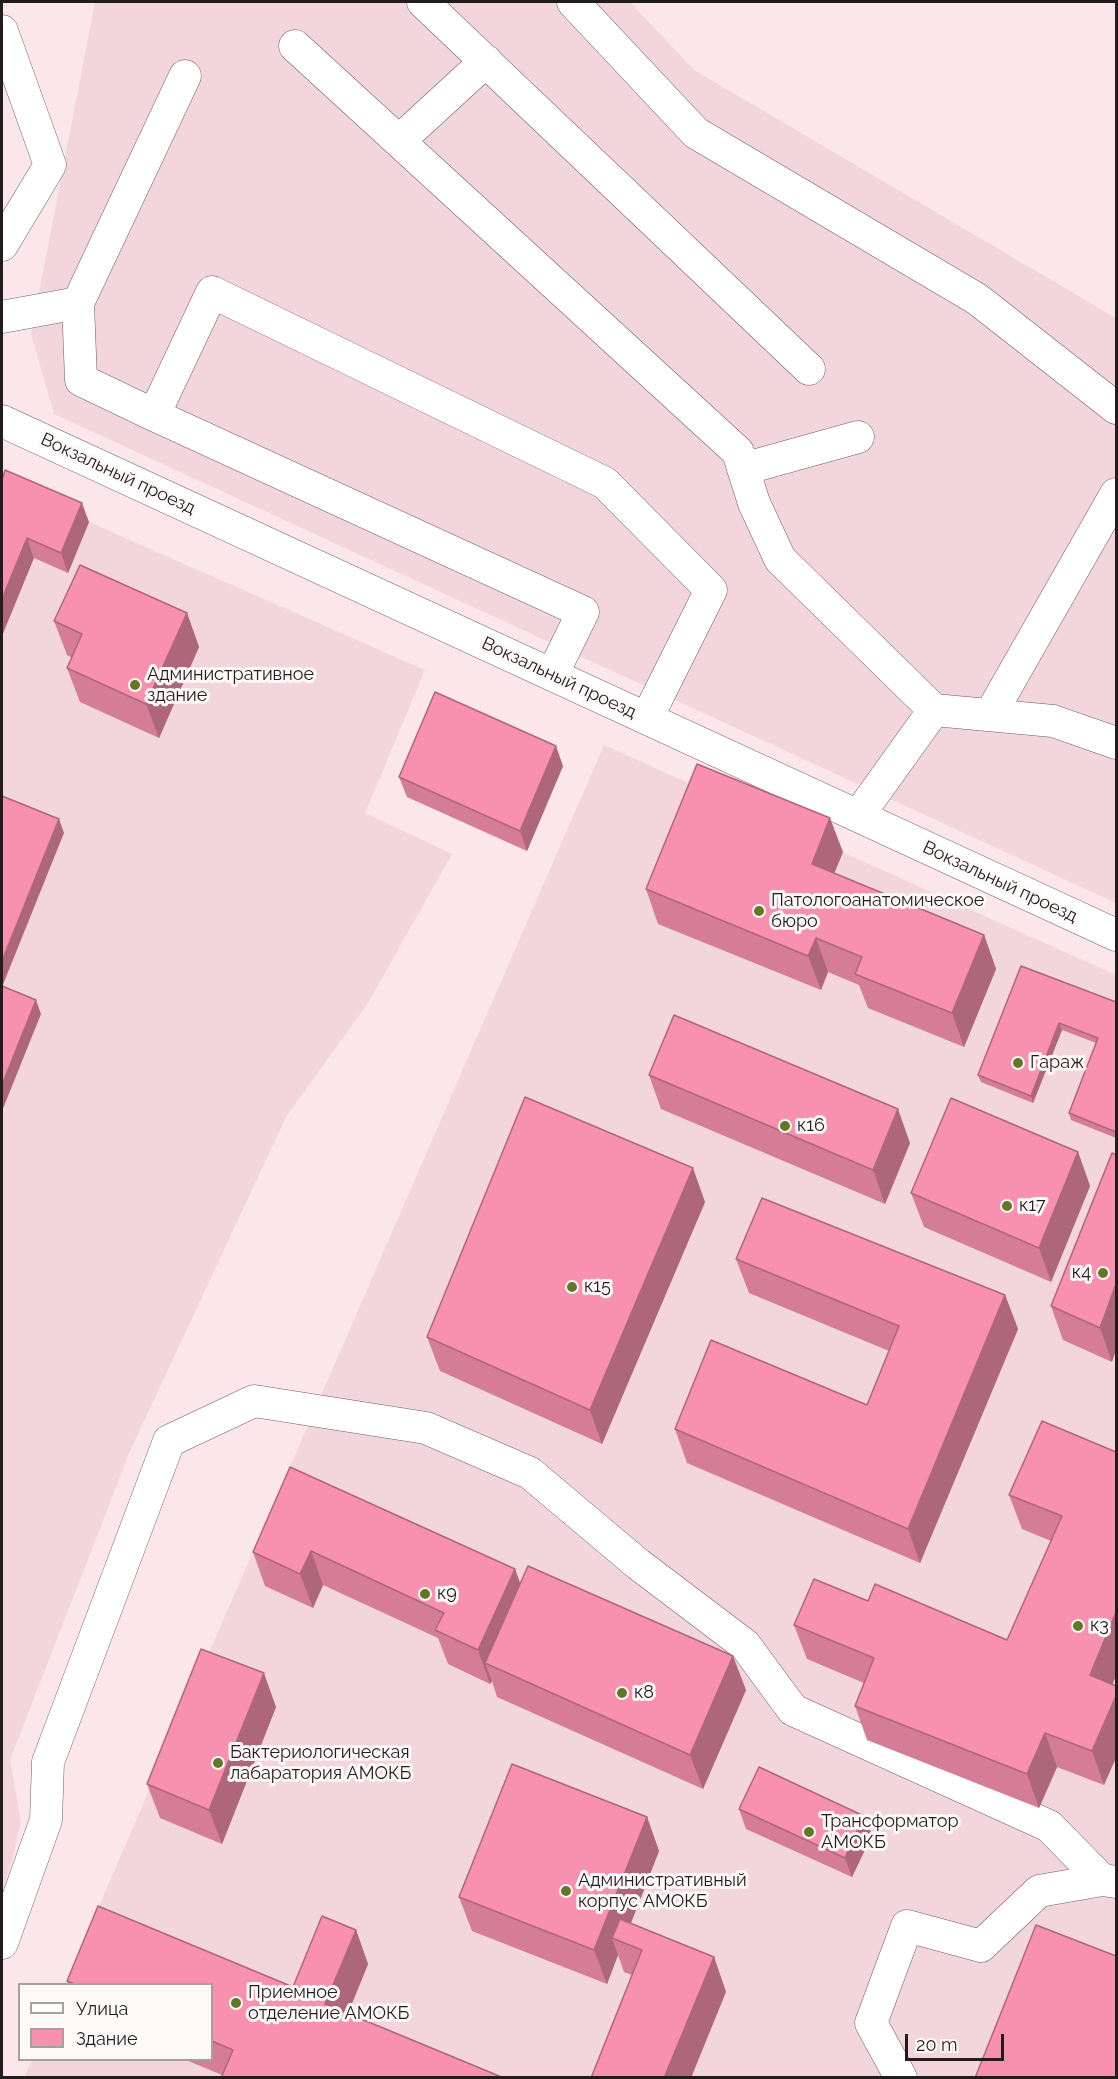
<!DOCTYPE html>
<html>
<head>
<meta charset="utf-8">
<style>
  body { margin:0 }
  #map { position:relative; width:1118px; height:2079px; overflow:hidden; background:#fbe6eb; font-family:Raleway,sans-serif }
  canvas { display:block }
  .frame { position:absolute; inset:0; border:3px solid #231c1e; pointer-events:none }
  .legend { position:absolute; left:18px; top:1983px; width:195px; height:78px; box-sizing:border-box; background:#fdf9f9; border:2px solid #a6a1a1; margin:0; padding:8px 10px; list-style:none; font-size:18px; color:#231c1e }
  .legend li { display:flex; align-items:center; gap:12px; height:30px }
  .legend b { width:30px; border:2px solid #a6a1a1 }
  .scale { position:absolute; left:905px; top:2034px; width:99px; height:27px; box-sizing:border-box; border:3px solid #231c1e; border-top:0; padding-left:8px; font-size:18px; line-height:21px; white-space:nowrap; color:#231c1e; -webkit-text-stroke:4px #fdf9f9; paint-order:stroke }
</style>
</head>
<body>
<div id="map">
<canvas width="1118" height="2079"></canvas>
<div class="frame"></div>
<ul class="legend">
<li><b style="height:8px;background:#fff"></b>Улица</li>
<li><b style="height:16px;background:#f891af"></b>Здание</li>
</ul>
<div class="scale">20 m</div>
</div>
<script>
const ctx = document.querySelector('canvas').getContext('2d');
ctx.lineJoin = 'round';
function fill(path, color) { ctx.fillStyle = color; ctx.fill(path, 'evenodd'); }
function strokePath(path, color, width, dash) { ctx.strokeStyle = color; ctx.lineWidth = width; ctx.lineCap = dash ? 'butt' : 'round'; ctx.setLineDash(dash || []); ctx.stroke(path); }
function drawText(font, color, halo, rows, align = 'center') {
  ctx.font = font + ' Raleway,sans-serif'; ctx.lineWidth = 6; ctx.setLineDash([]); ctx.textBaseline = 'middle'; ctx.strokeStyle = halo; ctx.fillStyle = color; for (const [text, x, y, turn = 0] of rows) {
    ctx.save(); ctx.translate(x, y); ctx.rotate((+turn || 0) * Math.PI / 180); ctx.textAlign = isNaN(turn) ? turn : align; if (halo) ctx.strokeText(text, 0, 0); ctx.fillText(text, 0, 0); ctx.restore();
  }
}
const built = new Path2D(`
  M95 2H630L694 70 1116 318V903L54 414 31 334Z
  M2 517 89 522 425 670 365 813 452 854 368 1003 286 1117 130 1451 10 1760 21 1822 11 1864 2 1890Z
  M604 745 1116 975V2077L24 2078 32 2060H212V1984H65Z`);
const minor = new Path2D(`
  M423 2 809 369
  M573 2 696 133 977 299 1116 408
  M2 31 50 165 2 245
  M295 46 738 452 754 503 780 559 934 710 858 816
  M185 76 78 303 81 380 154 415 212 292 605 483 711 590 647 718
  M399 141 486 61
  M2 317 78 303
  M154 415 583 612 552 675
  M2 421 1116 935
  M743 469 858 437
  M934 710 1053 721 1116 743
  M990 715 1116 494
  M2 1943 46 1820 48 1762 169 1441 254 1401 426 1428 530 1473 638 1564 745 1645 793 1710 1049 1826 1102 1880
  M901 2078 871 2023 907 1926 981 1946 1039 1891 1102 1880 1116 1882`);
const wall = new Path2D(`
  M2 480 89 522 68 573 34 558Z
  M187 613 199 647 159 738 80 702 67 668 72 658 67 655 54 621Z
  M563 766 527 851 407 797 399 777Z
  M843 852 834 873 984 935 996 969 964 1047 868 1008 859 985 828 972 821 990 658 924 646 889Z
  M1021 966 1116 1002V1138L1071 1120 1069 1113 1096 1043 1062 1030 1033 1103 981 1082 978 1075Z
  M649 1075 910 1143 885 1204 661 1109Z
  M1078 1152 1090 1186 1051 1282 924 1227 911 1193Z
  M1112 1153V1362L1063 1340 1051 1306Z
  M705 1202 602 1444 440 1371 427 1337Z
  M736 1259 1005 1295 1018 1329 920 1563 687 1463 675 1429 867 1405 889 1351 749 1293Z
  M1042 1421 1113 1684 1104 1785 1057 1767 1039 1808 867 1740 855 1706 864 1683 807 1659 794 1625 868 1601 1007 1640 1051 1541 1022 1529 1009 1495Z
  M290 1467 515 1569 520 1583 746 1690 703 1789 497 1697 492 1681 490 1684 448 1664 438 1638 323 1585 313 1608 265 1586 253 1552Z
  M276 1707 222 1844 160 1818 147 1784Z
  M739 1809 864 1816 872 1835 852 1877 746 1829Z
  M647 1817 659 1851 631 1923 714 1957 726 1992 632 1975 624 1972 618 1955 607 1984 472 1931 459 1897Z
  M98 1906 293 1987 322 1916 356 1930 368 1964 348 2013 504 2078H221L222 2075 186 2060H212V1984H68L67 1981Z`);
const shadedWall = new Path2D(`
  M82 503 89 522 68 573 61 553Z
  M27 538 34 558 2 636V599Z
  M187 613 199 647 159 738 146 704Z
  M556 746 563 766 527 851 520 831Z
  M830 818 843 852 824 898 812 864Z
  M59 819 64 833 2 987V961Z
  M984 935 996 969 964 1047 952 1013Z
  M816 938 828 972 821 990 808 956Z
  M36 1000 41 1014 2 1111V1085Z
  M1059 1023 1062 1030 1033 1103 1031 1096Z
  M898 1109 910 1143 885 1204 873 1170Z
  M1078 1152 1090 1186 1051 1282 1039 1248Z
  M693 1168 705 1202 602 1444 590 1410Z
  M1116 1284V1350L1112 1362 1100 1328Z
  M1005 1295 1018 1329 920 1563 908 1529Z
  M311 1551 323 1585 313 1608 300 1574Z
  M515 1569 527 1603 485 1663 492 1681 490 1684 478 1650Z
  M1116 1612V1676L1102 1709 1090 1675Z
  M733 1656 746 1690 703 1789 690 1755Z
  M264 1673 276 1707 222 1844 209 1810Z
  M1116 1696V1758L1104 1785 1092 1751Z
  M1045 1733 1057 1767 1039 1808 1027 1774Z
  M864 1816 872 1835 852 1877 845 1858Z
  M647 1817 659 1851 623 1943 612 1938 618 1955 607 1984 594 1950Z
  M356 1930 368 1964 338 2038 325 2004Z
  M714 1957 726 1992 691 2078H664Z`);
const building = new Path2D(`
  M5 470 82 503 61 553 27 538 2 599V480Z
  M80 565 187 613 146 704 67 668 82 634 54 621Z
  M435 692 556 746 520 831 399 777Z
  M697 764 830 818 812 864 984 935 952 1013 855 974 862 957 816 938 808 956 646 889Z
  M2 796 59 819 2 961Z
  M1021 966 1116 1002V1132L1069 1113 1098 1038 1059 1023 1031 1096 978 1075Z
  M2 986 36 1000 2 1085Z
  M674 1015 898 1109 873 1170 649 1075Z
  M525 1097 693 1168 590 1410 427 1337Z
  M951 1098 1078 1152 1039 1248 911 1193Z
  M1112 1153 1116 1155V1284L1100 1328 1051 1306Z
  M762 1198 1005 1295 908 1529 675 1429 711 1340 867 1405 899 1326 736 1259Z
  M1042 1421 1116 1452V1612L1090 1675 1116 1686V1696L1092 1751 1045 1733 1027 1774 855 1706 874 1658 794 1625 814 1579 868 1601 875 1584 1007 1640 1062 1516 1009 1495Z
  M290 1467 515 1569 478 1650 435 1630 444 1613 311 1551 300 1574 253 1552Z
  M528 1566 733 1656 690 1755 485 1663Z
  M201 1649 264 1673 209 1810 147 1784Z
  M512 1764 647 1817 594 1950 459 1897Z
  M759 1767 864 1816 845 1858 739 1809Z
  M98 1906 293 1987 322 1916 356 1930 325 2004 504 2078H221L233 2050 212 2041V1984H75L67 1981Z
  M620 1919 714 1957 664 2078H591L642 1950 612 1938Z
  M1036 1925 1116 1956V2078H975Z`);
const markers = [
  [135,685,6,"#637727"],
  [759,911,6,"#637727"],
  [1018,1063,6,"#637727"],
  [785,1126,6,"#637727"],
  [1007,1206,6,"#637727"],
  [1103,1273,6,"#637727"],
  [572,1287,6,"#637727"],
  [425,1594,6,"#637727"],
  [1078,1626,6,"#637727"],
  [622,1693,6,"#637727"],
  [218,1763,6,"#637727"],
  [809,1832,6,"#637727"],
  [566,1891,6,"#637727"],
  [236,2003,6,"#637727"]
];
const streetNames = [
  ["Вокзальный проезд",118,474,25],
  ["Вокзальный проезд",559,678,25],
  ["Вокзальный проезд",1000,882,25]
];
const poiNames = [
  ["Административное",147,675],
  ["здание",147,696],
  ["Патологоанатомическое",771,901],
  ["бюро",771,922],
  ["Гараж",1030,1063],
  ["к16",797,1126],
  ["к17",1019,1206],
  ["к4",1091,1273,"right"],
  ["к15",584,1287],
  ["к9",437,1594],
  ["к3",1090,1626],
  ["к8",634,1693],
  ["Бактериологическая",230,1753],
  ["лабаратория АМОКБ",230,1774],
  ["Трансформатор",821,1822],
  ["АМОКБ",821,1843],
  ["Административный",578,1881],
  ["корпус АМОКБ",578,1902],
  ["Приемное",248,1993],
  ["отделение АМОКБ",248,2014]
];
fill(built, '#f3d6dd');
strokePath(minor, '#6e5d61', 33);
strokePath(minor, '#fff', 32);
fill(wall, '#d57d96');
fill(shadedWall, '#ae667a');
fill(building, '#f891af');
strokePath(building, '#ae667a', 1.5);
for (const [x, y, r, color] of markers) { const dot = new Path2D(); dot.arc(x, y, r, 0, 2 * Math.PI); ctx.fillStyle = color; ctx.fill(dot); strokePath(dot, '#fdf9f9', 2); }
drawText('18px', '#231c1e', '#fdf9f9', streetNames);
drawText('18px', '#231c1e', '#fdf9f9', poiNames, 'left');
</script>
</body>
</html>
